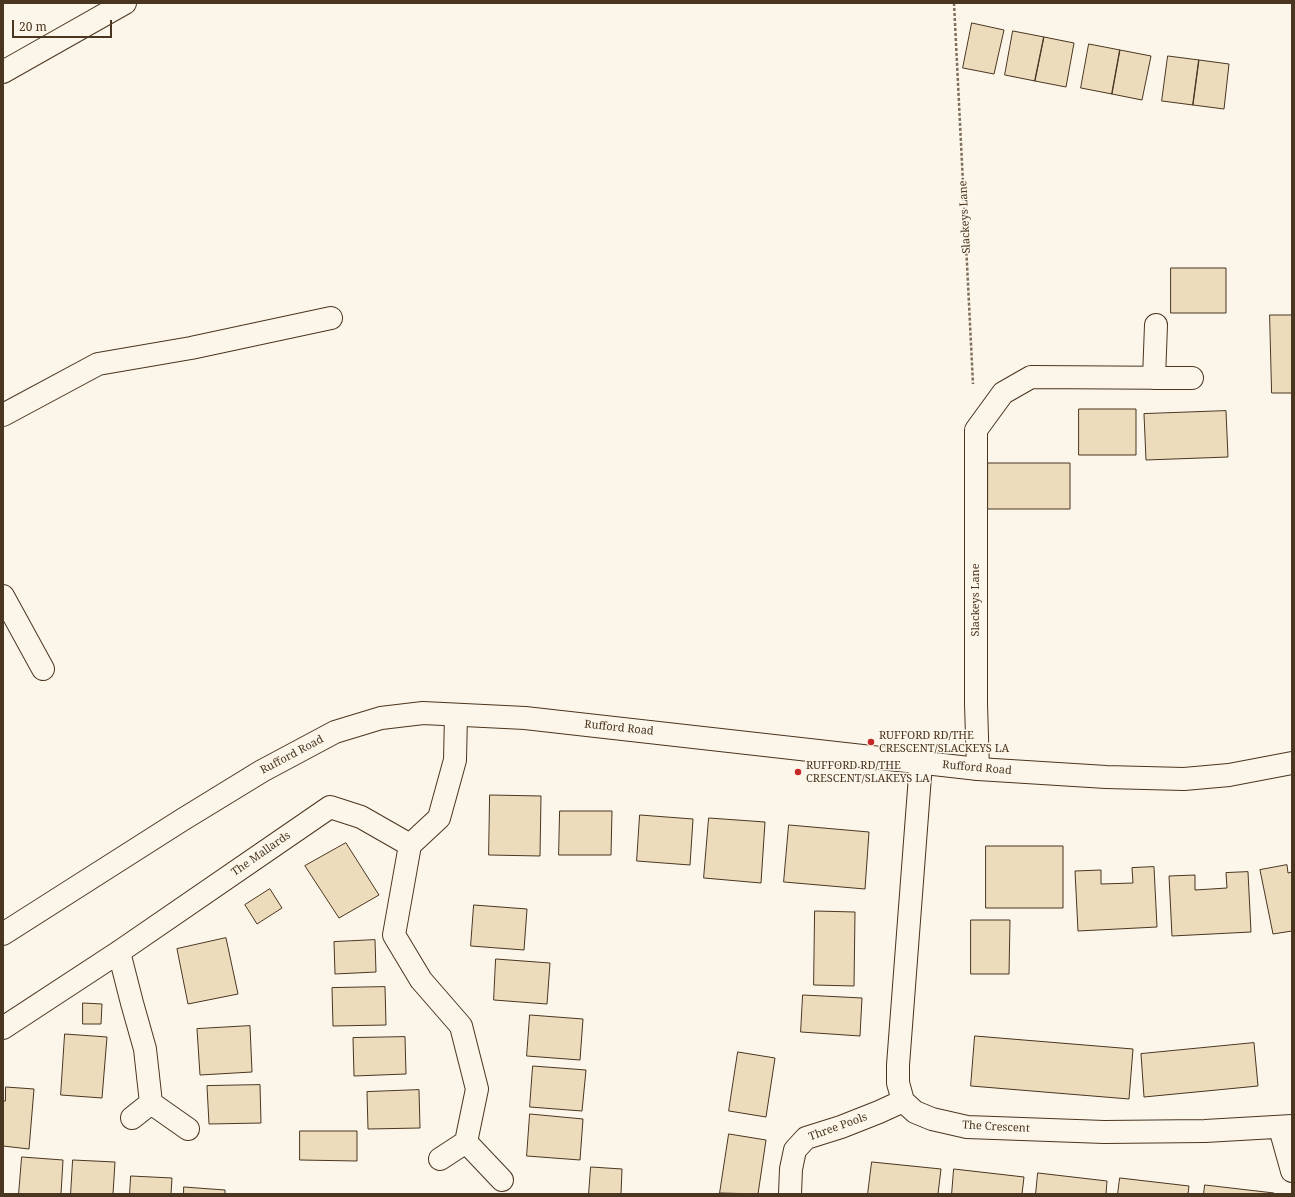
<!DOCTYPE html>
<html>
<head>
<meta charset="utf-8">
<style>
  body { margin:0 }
  #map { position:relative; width:1295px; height:1197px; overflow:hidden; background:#fbf6e9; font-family:"Noto Serif",serif }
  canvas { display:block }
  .frame { position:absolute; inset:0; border:4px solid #4a3520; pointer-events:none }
  .scale { position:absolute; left:12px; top:20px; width:100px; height:18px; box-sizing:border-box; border:2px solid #4a3520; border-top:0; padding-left:5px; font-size:12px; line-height:14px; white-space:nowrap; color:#4a3520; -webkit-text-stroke:3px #fbf6e9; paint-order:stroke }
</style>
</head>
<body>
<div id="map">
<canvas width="1295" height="1197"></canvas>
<div class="frame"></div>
<div class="scale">20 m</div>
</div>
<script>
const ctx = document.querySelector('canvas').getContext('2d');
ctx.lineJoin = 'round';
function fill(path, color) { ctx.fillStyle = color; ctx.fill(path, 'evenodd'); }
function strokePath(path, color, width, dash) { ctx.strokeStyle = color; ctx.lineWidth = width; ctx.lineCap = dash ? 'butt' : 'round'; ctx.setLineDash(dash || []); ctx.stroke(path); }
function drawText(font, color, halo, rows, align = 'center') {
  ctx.font = font + ' "Noto Serif",serif'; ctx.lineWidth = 3; ctx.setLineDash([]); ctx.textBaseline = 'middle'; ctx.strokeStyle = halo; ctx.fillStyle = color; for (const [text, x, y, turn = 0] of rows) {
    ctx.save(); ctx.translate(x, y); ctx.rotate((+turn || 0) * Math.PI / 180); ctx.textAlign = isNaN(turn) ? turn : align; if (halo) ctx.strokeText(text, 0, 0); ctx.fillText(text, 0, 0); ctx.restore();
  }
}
const building = new Path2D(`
  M972 23 1004 30 994 74 963 68Z
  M1013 31 1044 37 1035 81 1005 75Z
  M1044 37 1074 43 1066 87 1035 81Z
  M1089 44 1120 50 1112 94 1081 88Z
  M1120 50 1151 56 1142 100 1112 94Z
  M1168 56 1199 60 1193 105 1162 101Z
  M1199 60 1229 64 1224 109 1193 105Z
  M1171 268H1226V313H1171Z
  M1270 315H1292V393H1272Z
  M1079 409H1136V455H1079Z
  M1226 411 1228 457 1146 460 1144 414Z
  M988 463H1070V509H988Z
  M490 795 541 796 540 856 489 855Z
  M560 811H612L611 855H559Z
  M640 815 693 819 690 865 637 861Z
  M709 818 765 822 761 883 704 878Z
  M789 825 869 832 865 889 784 882Z
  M346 843 379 895 339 918 305 866Z
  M986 846H1063V908H986Z
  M1287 865 1288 873 1292 872V931L1273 934 1260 870Z
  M1154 867 1157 927 1078 931 1075 871 1101 870V884L1133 883 1132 868Z
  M1248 872 1251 932 1172 936 1169 876 1195 875V890L1227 888 1226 873Z
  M270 889 282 908 257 924 245 905Z
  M474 905 527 909 524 950 471 946Z
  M815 911 855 912 854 986 814 985Z
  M971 920H1010L1009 974H971Z
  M226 938 238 994 188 1004 177 949Z
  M375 940 376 972 335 974 334 942Z
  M496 959 550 963 547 1004 494 1000Z
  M385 987 386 1025 333 1026 332 988Z
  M803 995 862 998 860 1036 801 1032Z
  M83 1003 102 1004 101 1024H83Z
  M530 1015 583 1019 580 1060 527 1056Z
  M250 1026 252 1072 200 1075 197 1029Z
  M65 1034 107 1037 102 1098 61 1095Z
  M975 1036 1133 1049 1129 1099 971 1086Z
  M405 1037 406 1074 354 1076 353 1038Z
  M1254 1043 1258 1086 1144 1097 1141 1054Z
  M738 1052 775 1058 766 1117 729 1111Z
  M533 1066 586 1070 582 1111 530 1107Z
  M260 1085 261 1123 209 1124 207 1086Z
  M6 1087 34 1089 29 1149 3 1146V1101H5Z
  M419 1090 420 1128 368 1129 367 1092Z
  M530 1114 583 1119 580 1160 527 1156Z
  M300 1131H357V1161L300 1160Z
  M729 1134 766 1140 758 1194 720 1193Z
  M22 1157 63 1160 61 1194H19Z
  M73 1160 115 1162 113 1194H71Z
  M872 1162 941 1169 938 1194H868Z
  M591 1167 622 1169 621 1194H589Z
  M954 1169 1024 1177 1022 1194H952Z
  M1038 1173 1107 1181 1106 1194H1036Z
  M131 1176 172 1178 171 1194H130Z
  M1120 1178 1189 1186 1188 1194H1118Z
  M1205 1185 1274 1193V1194H1204Z
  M184 1187 225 1190V1194H184Z`);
const path = new Path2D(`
  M954 3 973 384`);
const minor = new Path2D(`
  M3 72 125 3
  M1154 378 1156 325
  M3 415 98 364 191 348 331 318
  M3 596 43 669
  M921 763 898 1065V1083L903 1101 915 1112 932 1119 967 1127 1104 1132 1205 1131 1292 1126
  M978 769 976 704V430L1003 393 1031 377 1192 378
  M119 952 132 1003 145 1049 151 1103 132 1118
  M3 1028 119 952 330 807 361 817 410 845
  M151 1103 188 1129
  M1280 1128 1292 1171
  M466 1142 502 1180
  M440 1159 466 1142 477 1089 461 1026 421 980 394 935 410 845 439 818 455 760 456 715
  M790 1194 791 1169 795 1150 806 1138 841 1127 879 1112 903 1101`);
const major = new Path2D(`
  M3 934 182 820 262 771 335 732 381 718 423 713 525 718 978 769 1106 777 1184 779 1229 775 1292 763`);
const markers = [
  [871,742,4,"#c62828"],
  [798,772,4,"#c62828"]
];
const streetNames = [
  ["Slackeys Lane",965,217,-93],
  ["Slackeys Lane",976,600,-90],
  ["Rufford Road",619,728,6],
  ["Rufford Road",292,755,-28],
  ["Rufford Road",977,768,5],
  ["The Mallards",261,854,-35],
  ["Three Pools",838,1127,-20],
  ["The Crescent",996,1127,3]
];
const poiNames = [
  ["RUFFORD RD/THE",879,736],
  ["CRESCENT/SLACKEYS LA",879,749],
  ["RUFFORD RD/THE",806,766],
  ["CRESCENT/SLAKEYS LA",806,779]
];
fill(building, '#ecdcbc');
strokePath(building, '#4a3520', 1);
strokePath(minor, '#4a3520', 24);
strokePath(major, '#4a3520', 24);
strokePath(path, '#7f6f5c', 2.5, [3, 2]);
strokePath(minor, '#fbf6e9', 22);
strokePath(major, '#fbf6e9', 22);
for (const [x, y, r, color] of markers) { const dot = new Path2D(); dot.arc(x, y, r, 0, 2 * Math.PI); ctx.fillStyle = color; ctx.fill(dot); strokePath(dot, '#fbf6e9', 1.5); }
drawText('11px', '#4a3520', '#fbf6e9', streetNames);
drawText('11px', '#4a3520', '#fbf6e9', poiNames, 'left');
</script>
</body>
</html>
